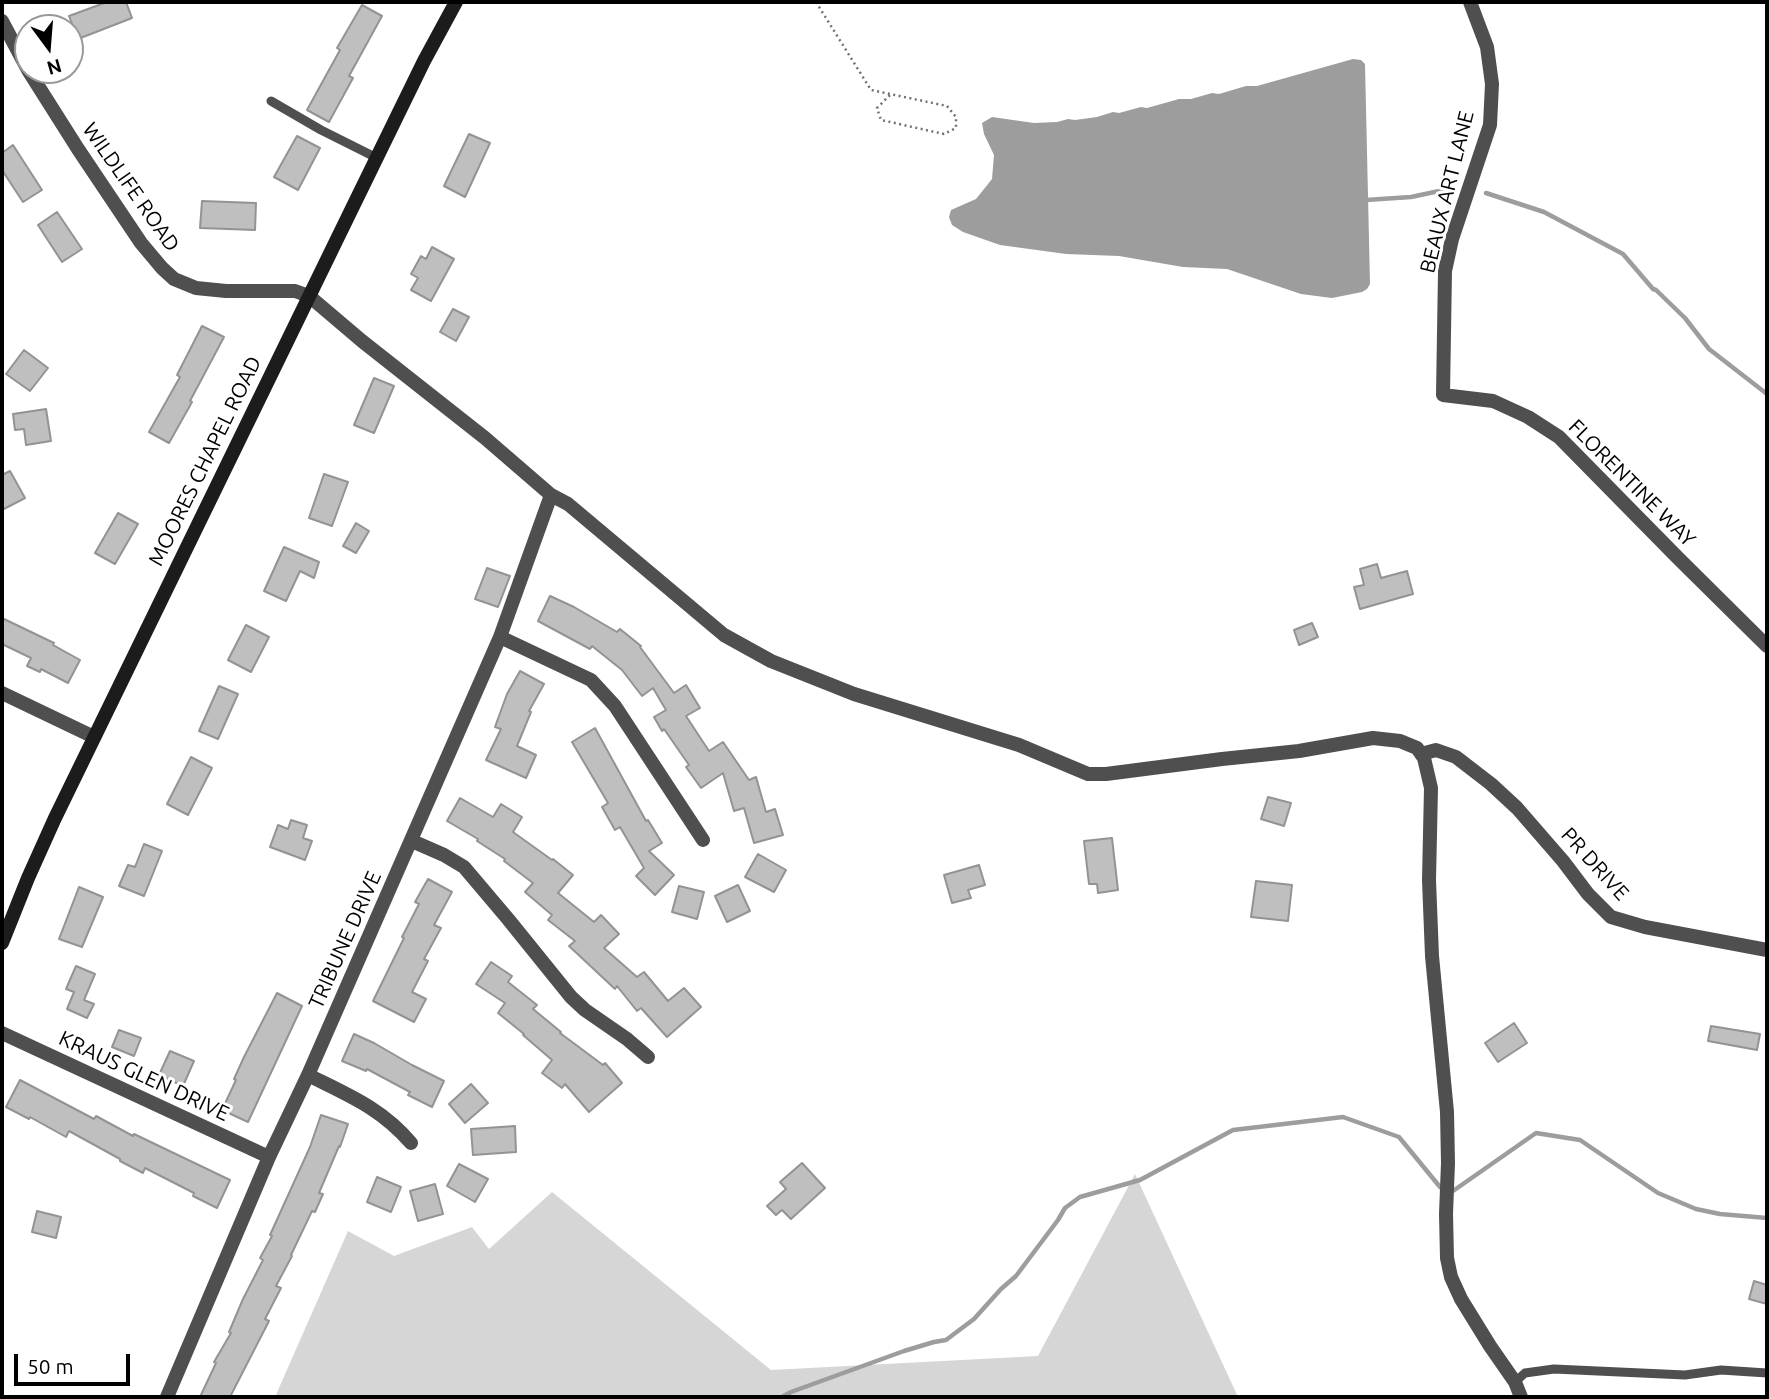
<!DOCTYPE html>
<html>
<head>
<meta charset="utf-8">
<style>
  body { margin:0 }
  #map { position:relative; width:1769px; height:1399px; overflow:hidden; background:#fff; font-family:Ubuntu,sans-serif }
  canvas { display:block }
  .frame { position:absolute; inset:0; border:4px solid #000; pointer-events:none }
  .north { position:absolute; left:14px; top:14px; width:70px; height:70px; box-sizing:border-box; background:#fff; border:2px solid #999; border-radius:50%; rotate:164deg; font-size:19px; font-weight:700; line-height:28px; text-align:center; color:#000 }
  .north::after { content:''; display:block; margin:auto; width:24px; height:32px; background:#000; clip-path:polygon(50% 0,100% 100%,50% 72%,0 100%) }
  .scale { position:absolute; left:14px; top:1354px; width:116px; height:32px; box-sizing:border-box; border:4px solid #000; border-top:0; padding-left:9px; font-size:21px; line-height:24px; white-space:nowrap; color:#000; -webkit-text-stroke:5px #fff; paint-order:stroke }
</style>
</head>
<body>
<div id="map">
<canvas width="1769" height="1399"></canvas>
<div class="frame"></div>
<div class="north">N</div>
<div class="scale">50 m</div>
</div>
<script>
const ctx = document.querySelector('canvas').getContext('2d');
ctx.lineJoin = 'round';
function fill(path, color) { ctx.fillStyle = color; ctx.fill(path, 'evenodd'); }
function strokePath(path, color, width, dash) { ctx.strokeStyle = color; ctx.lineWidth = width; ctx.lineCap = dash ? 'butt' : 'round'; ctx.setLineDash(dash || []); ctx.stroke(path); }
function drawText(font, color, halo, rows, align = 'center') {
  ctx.font = font + ' Ubuntu,sans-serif'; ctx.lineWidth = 6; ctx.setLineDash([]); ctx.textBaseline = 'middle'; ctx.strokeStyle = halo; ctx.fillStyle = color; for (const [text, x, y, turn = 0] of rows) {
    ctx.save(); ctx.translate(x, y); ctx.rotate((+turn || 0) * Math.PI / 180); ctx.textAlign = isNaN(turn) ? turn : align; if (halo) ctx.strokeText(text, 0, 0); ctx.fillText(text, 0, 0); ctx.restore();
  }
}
const green = new Path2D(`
  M1135 1174 1238 1397H275L348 1231 394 1256 472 1227 489 1249 552 1192 771 1370 1038 1356Z`);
const water = new Path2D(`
  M1353 59 1361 60 1365 64 1370 284 1367 289 1362 292 1332 298 1301 294 1227 269 1183 267 1119 256 1066 254 1000 245 963 232 952 225 949 217 951 210 976 199 992 179 994 155 984 134 982 123 992 117 1034 123 1057 122 1068 119 1075 120 1097 117 1113 112 1119 113 1141 107 1147 108 1179 99H1191L1212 93 1219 94 1246 86H1257Z`);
const stream = new Path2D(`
  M1486 193 1544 212 1623 254 1653 289 1656 290 1685 318 1709 349 1767 394
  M1366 200 1411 197 1444 190
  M1453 1191 1536 1133 1580 1140 1658 1193 1696 1209 1720 1214 1767 1218
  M782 1397 791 1392 904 1351 934 1342 946 1340 974 1319 1001 1289 1016 1276 1058 1220 1065 1208 1080 1197 1140 1180 1233 1130 1343 1117 1399 1137 1440 1187`);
const building = new Path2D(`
  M107 2H126L132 18 78 39 69 16Z
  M362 5 382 16 349 76 353 78 329 122 307 110 340 50 337 48Z
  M469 134 490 143 465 197 444 186Z
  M297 136 320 148 298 190 274 177Z
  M13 145 42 190 23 202 2 170V153Z
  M202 201 256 203 255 230 200 228Z
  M57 212 82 249 62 262 38 225Z
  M432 247 454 259 431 301 411 290 418 278 411 274 421 256 426 259Z
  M453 309 469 317 456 341 440 332Z
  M202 326 224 337 190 401 192 402 169 443 149 432 180 377 177 375Z
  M24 350 48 368 30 391 6 374Z
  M374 378 394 386 374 433 354 425Z
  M46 409 51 441 26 445 24 429 15 430 13 414Z
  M10 471 25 498 2 510V475Z
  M324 474 348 482 332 526 309 518Z
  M118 513 138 524 115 564 95 553Z
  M356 523 369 531 356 553 343 546Z
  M284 547 319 562 314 578 300 571 286 601 264 591Z
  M1377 564 1381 578 1407 571 1413 594 1360 609 1354 587 1364 585 1360 569Z
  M487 568 510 576 498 607 475 599Z
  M550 596 574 607 617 632 620 629 641 646 640 647 674 693 686 685 700 708 686 716 709 751 723 742 749 780 756 777 766 812 775 809 783 835 754 843 744 808 734 811 723 773 701 788 686 767 689 765 664 729 662 731 654 717 666 710 653 688 642 696 622 670 592 646 590 649 538 621Z
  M2 618 54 643 53 645 80 660 68 683 41 669 40 672 27 666 31 658 2 644Z
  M1312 623 1318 637 1299 645 1294 630Z
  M246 625 269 637 251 672 228 660Z
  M520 671 544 684 529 711 531 712 517 746 536 755 526 778 486 760 501 729 495 727 507 694Z
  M219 686 238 694 218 739 199 731Z
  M595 728 646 821 648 820 662 843 649 851 674 875 655 895 636 876 644 868 620 827 615 830 602 807 608 803 572 742Z
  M191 757 212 768 188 815 167 804Z
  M1268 797 1291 803 1284 826 1261 819Z
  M460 798 493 817 501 804 522 817 513 832 552 860 553 859 573 875 558 893 594 922 601 915 619 934 604 948 637 977 644 972 668 1001 684 988 701 1007 667 1037 641 1008 637 1011 617 986 615 989 569 946 575 941 548 920 552 915 525 892 533 883 504 861 505 859 477 841 478 839 447 821Z
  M291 820 307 825 303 838 312 841 305 860 270 847 278 825 288 829Z
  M1112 838 1118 890 1098 893 1097 884H1089L1084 841Z
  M144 844 162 851 144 896 119 886 128 865 135 867Z
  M758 854 786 870 774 892 745 877Z
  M979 865 985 885 968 890 971 898 952 903 944 875Z
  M428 879 452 892 434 925 441 928 424 959 428 961 412 992 426 999 414 1022 373 1001 404 938 402 937 419 904 415 902Z
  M1256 881 1292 885 1288 921 1251 917Z
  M738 885 750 911 727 922 715 896Z
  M679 886 704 892 697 919 672 912Z
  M79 887 103 897 82 947 59 939Z
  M491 962 512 976 508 982 537 1005 533 1009 561 1032 560 1033 603 1065 605 1063 622 1083 589 1112 565 1084 562 1088 542 1073 552 1060 523 1035 524 1034 498 1013 505 1003 476 984Z
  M76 966 95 974 84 1000 94 1004 87 1018 67 1009 74 992 66 989Z
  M277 993 302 1006 248 1122 222 1110 236 1080 234 1079 244 1057Z
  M1514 1023 1527 1043 1498 1062 1485 1043Z
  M1711 1026 1760 1034 1757 1050 1708 1041Z
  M119 1030 141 1038 134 1056 112 1047Z
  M354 1034 374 1043 412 1065 444 1081 432 1107 408 1095 410 1092 367 1069 366 1071 342 1061Z
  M170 1051 194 1061 183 1086 159 1075Z
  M20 1080 94 1119 96 1116 133 1136 134 1134 230 1180 217 1208 193 1196 194 1193 145 1168 143 1173 120 1161V1159L69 1131 66 1137 30 1117 29 1119 6 1107Z
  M471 1084 488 1103 465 1123 449 1104Z
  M321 1115 348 1124 340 1147 339 1146 319 1193 323 1194 315 1212 312 1211 291 1255 292 1256 276 1286 281 1288 265 1319 269 1321 230 1397H200L216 1363 214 1362 231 1333 229 1332 243 1299 263 1260 260 1258 272 1236 270 1235 310 1147Z
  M515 1126 516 1152 473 1155 471 1129Z
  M802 1163 825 1188 791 1219 782 1210 776 1215 767 1206 786 1189 780 1182Z
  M459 1164 488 1179 475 1202 447 1186Z
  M377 1177 401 1187 391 1212 367 1202Z
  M435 1184 443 1214 418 1221 410 1191Z
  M37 1211 61 1217 56 1238 32 1232Z
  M1754 1281 1767 1285V1304L1749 1299Z`);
const path = new Path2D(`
  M816 2 871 90 947 106 956 117V128L944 134 881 120 877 108 891 94`);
const service = new Path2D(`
  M271 101 321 130 377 158
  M1515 1382 1525 1373 1554 1369 1685 1375 1721 1370 1767 1373`);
const minor = new Path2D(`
  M1470 2 1487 47 1492 84 1490 125 1452 239 1445 271 1443 395 1493 401 1528 417 1559 437 1678 558 1767 646
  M2 21 28 70
  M28 70 78 149 141 243 162 268 174 279 196 288 226 291H295L309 296 362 341 485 438 551 495 568 504 724 635 771 661 854 694 1019 745 1088 774H1106L1222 759 1299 751 1373 738 1400 741 1417 748 1424 758 1431 788 1429 880 1432 956 1447 1112 1448 1163 1446 1214 1447 1258 1451 1277 1461 1299 1490 1346 1515 1382 1521 1397
  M500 637 591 680 615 706 703 840
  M2 693 94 737
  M1421 754 1436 750 1456 757 1491 784 1517 808 1563 861 1588 894 1611 917 1645 927 1767 950
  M412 841 444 855 464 867 508 919 571 997 585 1010 627 1039 648 1057
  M2 1033 269 1157
  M308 1075C348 1095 381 1108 411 1143
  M167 1397 269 1157 308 1075 500 637 551 495`);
const secondary = new Path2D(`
  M2 943 28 878 55 818 340 233 424 61 456 2`);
const streetNames = [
  ["WILDLIFE ROAD",131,187,55],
  ["BEAUX ART LANE",1447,192,-76],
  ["MOORES CHAPEL ROAD",205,461,-64],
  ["FLORENTINE WAY",1632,483,45],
  ["PR DRIVE",1595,864,48],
  ["TRIBUNE DRIVE",345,940,-66],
  ["KRAUS GLEN DRIVE",144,1076,25]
];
fill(green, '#d6d6d6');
fill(water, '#9d9d9d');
strokePath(stream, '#9d9d9d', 4.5);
fill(building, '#bfbfbf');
strokePath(building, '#939393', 2);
strokePath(path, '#717171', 2.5, [2, 3.5]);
strokePath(service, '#4f4f4f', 9);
strokePath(minor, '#4f4f4f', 14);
strokePath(secondary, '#1c1c1c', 14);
drawText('21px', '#000', '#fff', streetNames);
</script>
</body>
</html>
